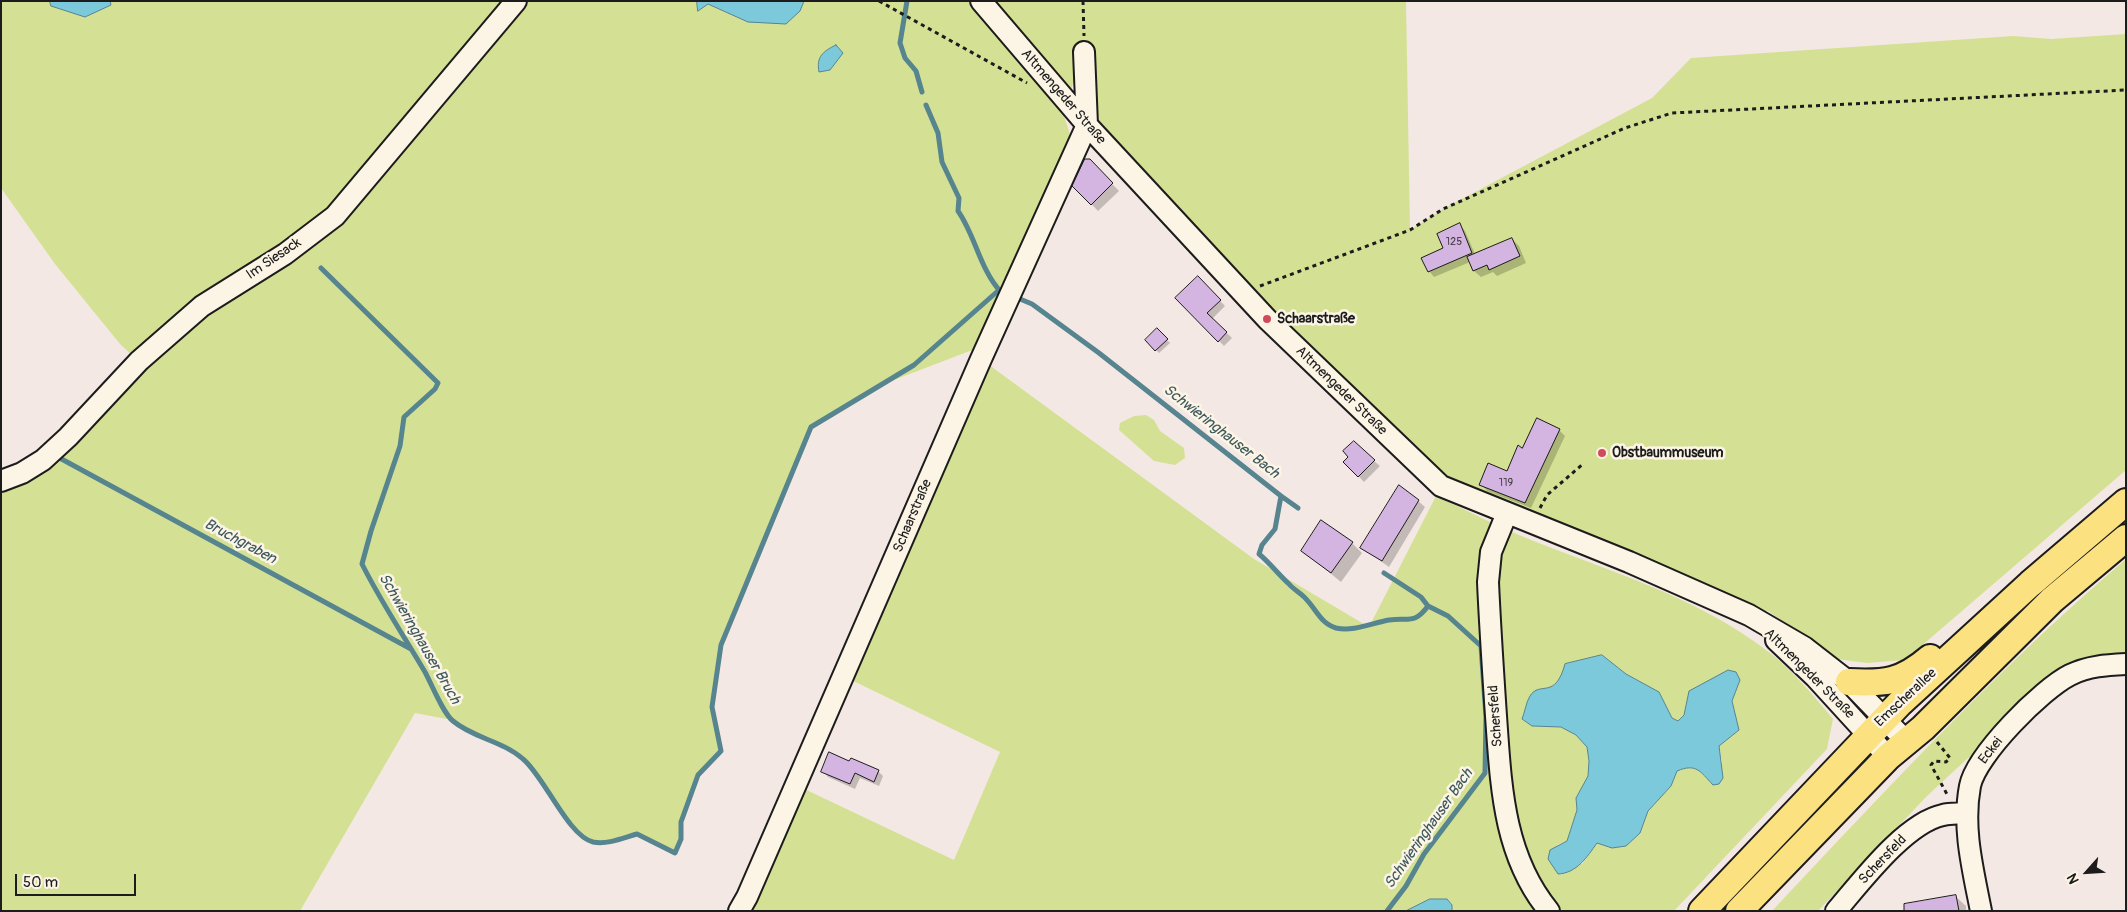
<!DOCTYPE html>
<html>
<head>
<meta charset="utf-8">
<style>
  body { margin:0 }
  #map { position:relative; width:2127px; height:912px; overflow:hidden; background:#f4e8e4; font-family:Pangolin,sans-serif }
  canvas { display:block }
  .frame { position:absolute; inset:0; border:2px solid #1c1c1c; pointer-events:none }
  .north { position:absolute; left:2062px; top:847px; width:50px; height:50px; -webkit-text-stroke:4px #fcf5e5; paint-order:stroke; rotate:244deg; font-size:14px; font-weight:700; line-height:20px; text-align:center; color:#1c1c1c }
  .north::after { content:''; display:block; margin:auto; width:18px; height:22px; background:#1c1c1c; clip-path:polygon(50% 0,100% 100%,50% 72%,0 100%) }
  .scale { position:absolute; left:15px; top:874px; width:121px; height:22px; box-sizing:border-box; border:2px solid #1c1c1c; border-top:0; padding-left:6px; font-size:15px; line-height:18px; white-space:nowrap; color:#1c1c1c; -webkit-text-stroke:4px #fcf5e5; paint-order:stroke }
</style>
</head>
<body>
<div id="map">
<canvas width="2127" height="912"></canvas>
<div class="frame"></div>
<div class="north">N</div>
<div class="scale">50 m</div>
</div>
<script>
const ctx = document.querySelector('canvas').getContext('2d');
ctx.lineJoin = 'round';
function fill(path, color) { ctx.fillStyle = color; ctx.fill(path, 'evenodd'); }
function strokePath(path, color, width, dash) { ctx.strokeStyle = color; ctx.lineWidth = width; ctx.lineCap = dash ? 'butt' : 'round'; ctx.setLineDash(dash || []); ctx.stroke(path); }
function drawText(font, color, halo, rows, align = 'center') {
  ctx.font = font + ' Pangolin,sans-serif'; ctx.lineWidth = 5; ctx.setLineDash([]); ctx.textBaseline = 'middle'; ctx.strokeStyle = halo; ctx.fillStyle = color; for (const [text, x, y, turn = 0] of rows) {
    ctx.save(); ctx.translate(x, y); ctx.rotate((+turn || 0) * Math.PI / 180); ctx.textAlign = isNaN(turn) ? turn : align; if (halo) ctx.strokeText(text, 0, 0); ctx.fillText(text, 0, 0); ctx.restore();
  }
}
const green = new Path2D(`
  M1 1H1406L1410 230 1443 209 1652 98 1691 58 2013 36 2051 39 2126 34V470L1905 660 1867 663 1837 659 1768 611 1749 615 1441 486 1087 125 1084 43 1064 116 1075 150 988 344 873 388 811 427 721 645 712 707 721 751 698 775 681 822V839L675 853 637 834 609 842H592L577 831 554 802 539 775 522 757 472 733 452 720 415 713 300 911H1V481L22 473 138 361 120 344 55 264 1 188Z
  M981 359 1254 559 1369 627 1436 496C1464 509 1491 523 1519 535 1604 570 1696 595 1770 653 1794 672 1814 696 1833 719L1827 749 1674 911H1452V905L1447 899H1430L1406 911H739L796 785 954 860 1000 752 843 676ZM1602 655 1626 674 1659 692 1672 718 1678 721 1713 679 1728 670 1740 680 1732 701 1739 730 1719 746 1722 762 1713 785C1700 771 1696 763 1677 771L1671 786 1648 811 1640 833 1626 846 1612 848 1597 843 1582 864 1557 845 1567 841 1577 810 1576 798 1588 776 1589 761 1587 747 1576 735 1561 727 1532 726 1522 719 1530 696 1539 690 1551 688 1561 679Z
  M1146 415 1154 420 1160 431 1184 448 1185 458 1175 465 1154 461 1119 430 1120 423 1134 416Z
  M2126 559V664L2083 670 1984 757 1968 758 1927 796 1818 911H1772C1886 790 1999 667 2126 559Z`);
const water = new Path2D(`
  M50 1H110L111 5 85 17 51 6Z
  M697 1H804L800 11 786 24 748 22 708 4 698 11Z
  M836 45 843 53 830 70 819 72C816 57 823 51 836 45Z
  M1602 655 1626 674 1659 692 1672 718 1678 721 1684 715 1689 691 1728 670 1736 672 1740 680 1732 701 1739 730 1719 746 1723 778 1719 784 1713 785C1700 771 1696 763 1677 771L1671 786 1648 811 1640 833 1626 846 1612 848 1597 843C1587 857 1577 873 1558 874L1548 859 1550 850 1567 841 1577 810 1576 798 1588 776 1589 761 1587 747 1576 735 1561 727 1532 726 1522 719C1525 712 1526 702 1530 696 1540 680 1555 701 1565 664Z
  M1430 899H1447L1452 905V911H1406Z`);
const shadow = new Path2D(`
  M1089 160 1119 191 1098 211 1074 186Z
  M1460 225 1465 231 1475 254 1512 239 1519 246 1526 263 1497 276 1493 272 1481 277 1474 271 1470 262 1434 277 1429 271Z
  M1198 278 1225 306 1212 319 1232 338 1224 346 1177 298Z
  M1157 330 1170 343 1159 353 1146 340Z
  M1559 430 1565 436 1531 508 1487 491 1481 484 1508 473 1523 449Z
  M1350 457 1374 461 1380 466 1364 482 1345 462Z
  M1418 501 1425 507 1389 567 1362 548Z
  M1352 543 1362 553 1341 582 1302 550Z
  M823 771H878L883 776 879 786 860 778 855 789 828 777Z
  M1955 896 1966 906V911H1929Z`);
const stream = new Path2D(`
  M907 1 900 43 905 58 916 71 922 92
  M926 105 938 133 942 162 959 198 958 211C975 235 980 269 1000 291
  M321 268 438 383 435 389 404 417 400 446 371 531 362 564C381 602 404 636 425 672 432 685 443 713 453 721 473 738 503 741 523 759 544 776 568 836 593 842 607 845 623 838 637 834L675 853 681 839V822L698 775 721 751 712 707 721 645 811 427 914 365 999 290
  M1020 299 1032 304 1099 353 1281 496 1275 529 1262 545 1259 554C1270 563 1278 574 1289 584 1294 590 1301 593 1306 599 1316 609 1321 624 1336 628 1353 632 1372 623 1389 620 1409 617 1414 625 1428 606L1448 616 1481 646 1486 717 1485 773 1424 854 1406 886 1387 911
  M56 456 411 649
  M1281 496 1298 508
  M1384 573 1421 597 1428 606`);
const building = new Path2D(`
  M1085 159H1090L1113 183 1091 205 1072 186Z
  M1460 223 1472 253 1428 272 1421 258 1443 248 1437 234Z
  M1512 238 1520 256 1489 270 1487 265 1473 271 1467 257Z
  M1198 276 1221 300 1207 313 1227 332 1218 342 1175 298Z
  M1157 328 1168 339 1155 351 1145 340Z
  M1537 418 1560 429 1525 503 1479 485 1488 463 1507 471 1518 445 1522 448Z
  M1354 441 1375 460 1358 477 1343 462 1348 457 1343 451Z
  M1399 485 1419 500 1382 561 1360 548Z
  M1321 520 1353 542 1331 573 1301 551Z
  M829 752 849 761 851 758 879 770 874 782 855 773 850 784 821 772Z
  M1956 895 1959 911H1904V904Z`);
const path = new Path2D(`
  M879 1 1027 83
  M1083 1 1084 36
  M1260 286 1410 230 1443 209 1625 128 1672 113 2126 90
  M1540 508 1547 495 1583 464
  M1937 742 1950 758 1946 762 1934 761 1931 765 1948 796`);
const minor = new Path2D(`
  M981 1 1087 125 1267 319 1441 486 1629 562 1749 615 1804 647 1849 682 1907 742
  M1 481 22 473 43 460 68 437 139 361 202 306 285 254 335 216 516 1
  M1507 513 1491 552 1488 582C1490 627 1493 671 1496 716 1501 785 1503 855 1549 911
  M1776 640 1815 677 1888 757
  M739 911 747 897 981 359 1087 125 1084 52
  M1836 911C1861 882 1905 823 1943 815 1951 813 1959 814 1966 813
  M1981 911C1973 870 1962 828 1970 786 1976 755 2042 689 2070 675 2088 666 2107 665 2126 664`);
const major = new Path2D(`
  M1849 682C1885 684 1902 682 1930 658
  M1702 911 1899 704 2030 584 2126 502
  M1739 911 1888 757 1923 728 2052 600 2126 538`);
const markers = [
  [1267,319,5,"#d1495b"],
  [1602,453,5,"#d1495b"]
];
const numberNames = [
  ["125",1454,242],
  ["119",1506,483]
];
const streetNames = [
  ["Altmengeder Straße",1063,97,49],
  ["Im Siesack",274,259,-34],
  ["Altmengeder Straße",1341,391,44],
  ["Schaarstraße",913,516,-67],
  ["Altmengeder Straße",1809,674,45],
  ["Emscherallee",1906,698,-43],
  ["Schersfeld",1496,716,-94],
  ["Eckei",1991,751,-52],
  ["Schersfeld",1883,860,-46]
];
const poiNames = [
  ["Schaarstraße",1277,319],
  ["Obstbaummuseum",1612,453]
];
const waterNames = [
  ["Schwieringhauser Bach",1221,432,38],
  ["Bruchgraben",240,542,28],
  ["Schwieringhauser Bruch",419,639,60],
  ["Schwieringhauser Bach",1429,829,-55]
];
fill(green, '#d4e194');
fill(water, '#7dc9dc');
strokePath(water, '#56848f', 1);
fill(shadow, '#0003');
strokePath(stream, '#56848f', 5);
fill(building, '#d4b4e0');
strokePath(building, '#1c1c1c', 1);
strokePath(minor, '#1c1c1c', 24);
strokePath(major, '#1c1c1c', 30);
strokePath(path, '#1c1c1c', 3, [4, 4]);
strokePath(minor, '#fcf5e5', 20);
strokePath(major, '#fbe180', 26);
for (const [x, y, r, color] of markers) { const dot = new Path2D(); dot.arc(x, y, r, 0, 2 * Math.PI); ctx.fillStyle = color; ctx.fill(dot); strokePath(dot, '#fcf5e5', 2); }
drawText('11px', '#4a424d', null, numberNames);
drawText('14px', '#1c1c1c', '#fcf5e5', streetNames);
drawText('bold 14px', '#1c1c1c', '#fcf5e5', poiNames, 'left');
drawText('italic 15px', '#3e595f', '#fcf5e5', waterNames);
</script>
</body>
</html>
